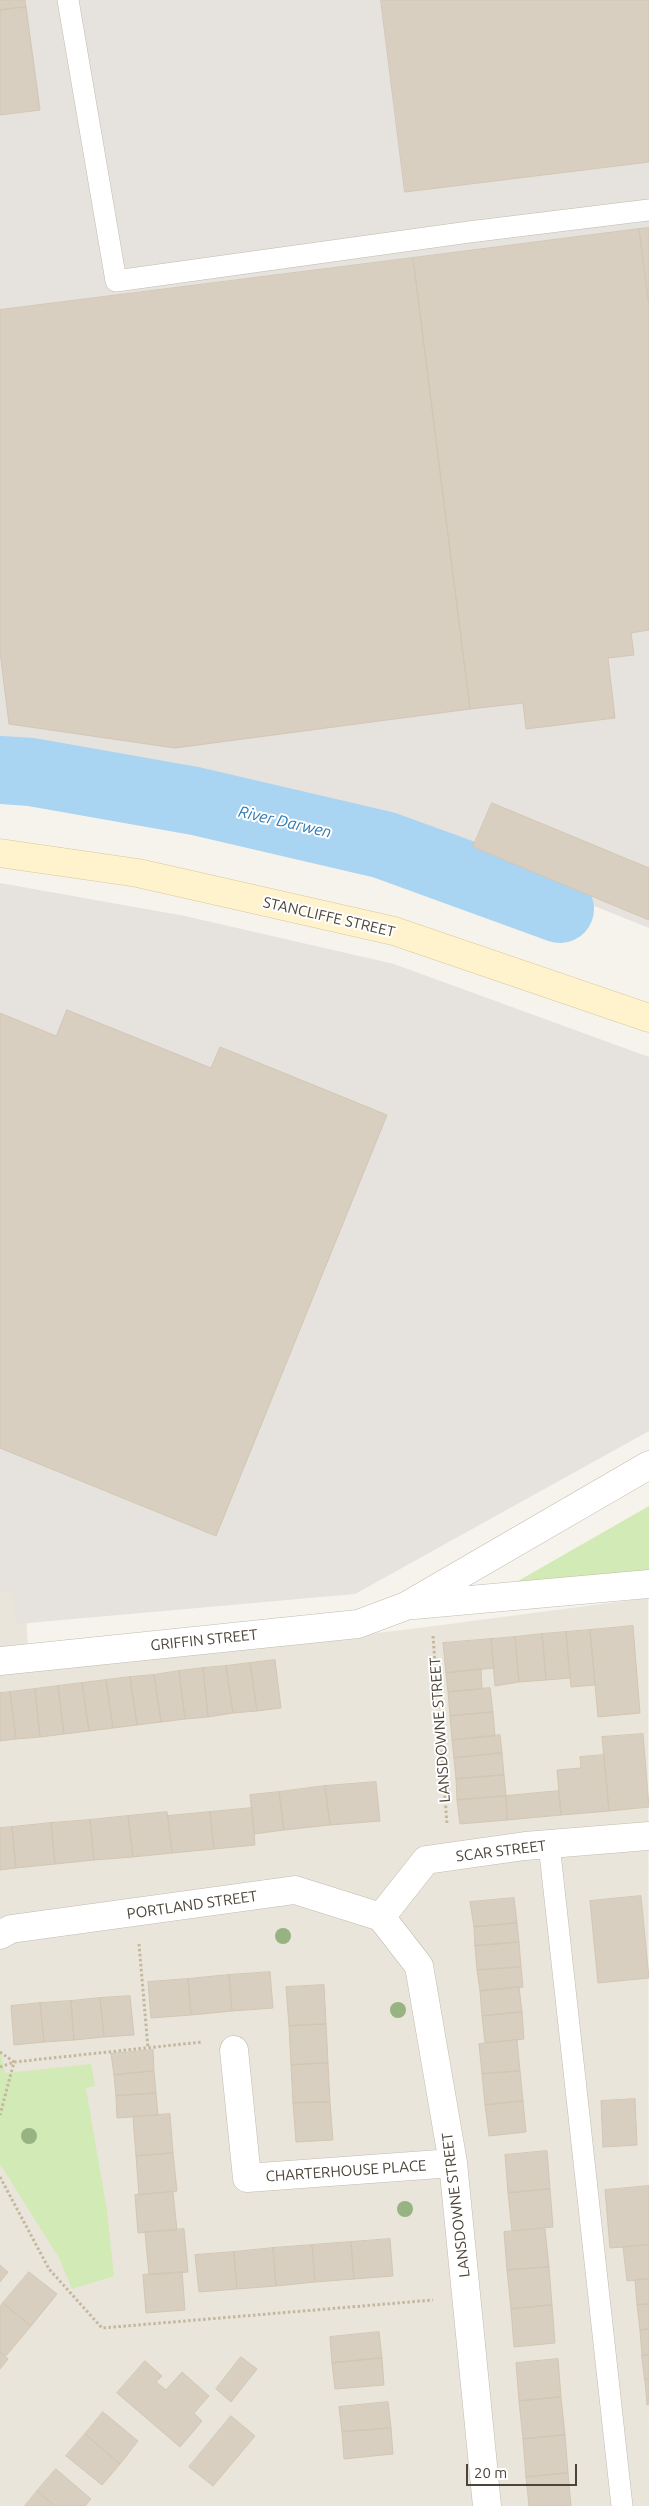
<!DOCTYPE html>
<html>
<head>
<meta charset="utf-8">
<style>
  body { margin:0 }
  #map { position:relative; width:649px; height:2506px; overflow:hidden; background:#f6f3ec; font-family:Ubuntu,sans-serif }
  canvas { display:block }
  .scale { position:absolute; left:466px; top:2464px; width:111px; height:22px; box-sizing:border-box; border:2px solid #4b4439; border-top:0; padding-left:6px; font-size:15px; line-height:18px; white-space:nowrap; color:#4b4439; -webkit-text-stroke:4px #fff; paint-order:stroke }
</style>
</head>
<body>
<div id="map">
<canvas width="649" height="2506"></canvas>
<div class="scale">20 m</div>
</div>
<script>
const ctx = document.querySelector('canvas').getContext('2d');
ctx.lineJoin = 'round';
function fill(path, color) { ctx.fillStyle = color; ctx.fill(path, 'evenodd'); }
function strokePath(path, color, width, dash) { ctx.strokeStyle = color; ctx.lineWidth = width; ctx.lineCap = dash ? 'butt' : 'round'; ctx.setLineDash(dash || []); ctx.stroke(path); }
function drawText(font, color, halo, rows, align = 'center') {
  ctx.font = font + ' Ubuntu,sans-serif'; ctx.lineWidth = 4; ctx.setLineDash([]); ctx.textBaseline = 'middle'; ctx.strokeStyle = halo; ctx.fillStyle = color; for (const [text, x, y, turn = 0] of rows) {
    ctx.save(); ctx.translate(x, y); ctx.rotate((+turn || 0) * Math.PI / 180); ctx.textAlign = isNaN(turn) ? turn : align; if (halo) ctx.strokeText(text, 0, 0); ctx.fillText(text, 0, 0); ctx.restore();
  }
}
const residential = new Path2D(`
  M0 1552 24 1565 29 1672 403 1630 648 1598 649 2506H0Z`);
const industrial = new Path2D(`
  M0 0H649V928L371 816 0 742Z
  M0 883 185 916 394 964 649 1057V1431L355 1594 17 1624 12 1591 0 1592Z`);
const green = new Path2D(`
  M649 1506V1587L511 1585Z
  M0 2049 5 2073 91 2064 95 2086 86 2088 107 2211 114 2276 72 2289 59 2258 0 2164Z`);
const river = new Path2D(`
  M0 770 31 772 195 801 384 845 560 909`);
const building = new Path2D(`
  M0 0H25L26 7 0 10Z
  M381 0H649V162L405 192Z
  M26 7 40 110 0 115V10Z
  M649 228V306L639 229Z
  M639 229 649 306V630L631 633 634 655 608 658 615 718 526 729 523 703 470 709 413 258Z
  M413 258 470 709 175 748 9 724 0 652V310Z
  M492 803 649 868V920L473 847Z
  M67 1010 211 1068 220 1047 387 1115 216 1536 0 1448V1013L56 1036Z
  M633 1626 640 1713 598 1717 590 1630Z
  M590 1630 595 1685 571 1687 566 1632Z
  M566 1632 570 1678 546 1680 542 1634Z
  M542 1634 546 1680 519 1682 515 1637Z
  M515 1637 519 1682 495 1686 491 1639Z
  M491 1639 494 1668 446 1673 443 1643Z
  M275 1660 281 1708 257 1711 250 1663Z
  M250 1663 257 1711 233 1713 226 1666Z
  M226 1666 233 1713 208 1717 203 1668Z
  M203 1668 208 1717 185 1719 179 1671Z
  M481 1669 482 1689 448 1692 446 1673Z
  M179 1671 185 1719 161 1722 154 1675Z
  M154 1675 161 1722 137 1725 130 1677Z
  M130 1677 137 1725 113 1728 106 1680Z
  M106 1680 113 1728 89 1731 82 1683Z
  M82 1683 89 1731 64 1734 58 1686Z
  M58 1686 64 1734 40 1737 35 1689Z
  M490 1688 493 1712 450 1716 448 1692Z
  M35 1689 40 1737 16 1739 10 1692Z
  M10 1692 16 1739 0 1741V1693Z
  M493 1712 495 1736 452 1740 450 1716Z
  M643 1734 649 1807 609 1811 602 1737Z
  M500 1735 502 1753 454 1758 452 1740Z
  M502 1753 504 1775 456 1779 454 1758Z
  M604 1755 609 1811 561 1815 557 1770 581 1768 580 1757Z
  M504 1775 506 1796 457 1800 456 1779Z
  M376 1782 380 1821 330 1825 325 1786Z
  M325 1786 330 1825 284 1830 279 1792Z
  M559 1791 561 1815 507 1820 506 1796Z
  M279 1792 284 1830 254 1834 250 1795Z
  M506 1796 507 1820 460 1824 457 1800Z
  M252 1808 255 1845 214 1849 210 1812Z
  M167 1812 172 1853 133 1857 128 1816Z
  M210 1812 214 1849 172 1853 168 1816Z
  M128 1816 133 1857 94 1860 90 1820Z
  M90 1820 94 1860 55 1864 51 1823Z
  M51 1823 55 1864 16 1868 12 1827Z
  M12 1827 16 1868 0 1870V1828Z
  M641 1896 649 1978 598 1983 590 1901Z
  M514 1898 517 1923 474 1927 470 1902Z
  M517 1923 519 1942 475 1946 474 1927Z
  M519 1942 521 1967 477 1970 475 1946Z
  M521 1967 523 1987 480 1991 477 1970Z
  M270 1972 273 2008 232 2011 229 1975Z
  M229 1975 232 2011 191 2015 188 1979Z
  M188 1979 191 2015 151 2018 148 1982Z
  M324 1985 326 2024 289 2026 286 1987Z
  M519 1987 522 2012 482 2016 480 1991Z
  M130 1996 134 2035 104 2037 100 1998Z
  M100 1998 104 2037 74 2040 71 2001Z
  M71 2001 74 2040 44 2042 40 2003Z
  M40 2003 44 2042 14 2045 11 2006Z
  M522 2012 524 2039 485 2043 482 2016Z
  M326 2024 328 2063 291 2065 289 2026Z
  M517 2040 520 2071 482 2074 479 2044Z
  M153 2050 154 2071 114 2075 111 2054Z
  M328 2063 330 2102 293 2103 291 2065Z
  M154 2071 156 2093 116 2096 114 2075Z
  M520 2071 523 2101 485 2105 482 2074Z
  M156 2093 158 2115 117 2118 116 2096Z
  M635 2099 637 2145 603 2147 601 2101Z
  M523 2101 526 2132 489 2136 485 2105Z
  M330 2102 333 2140 296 2142 293 2103Z
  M170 2114 173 2153 136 2156 133 2117Z
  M547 2151 550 2189 508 2193 505 2155Z
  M173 2153 177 2191 139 2195 136 2156Z
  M649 2186V2245L610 2248 605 2190Z
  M550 2189 553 2227 512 2231 508 2193Z
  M173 2192 177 2230 138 2233 135 2195Z
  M184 2229 188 2272 149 2275 145 2232Z
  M545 2229 549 2267 507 2270 504 2232Z
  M390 2239 393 2276 354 2279 351 2242Z
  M351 2242 354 2279 315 2282 312 2245Z
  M312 2245 315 2282 276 2286 273 2248Z
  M649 2245V2279L627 2281 623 2247Z
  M273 2248 276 2286 237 2289 234 2252Z
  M234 2252 237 2289 199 2292 195 2255Z
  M0 2265 8 2272 0 2282Z
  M549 2267 552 2305 511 2309 507 2270Z
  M29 2272 57 2294 31 2326 3 2303Z
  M182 2272 185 2310 146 2313 143 2275Z
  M649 2279V2304L637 2305 635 2280Z
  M3 2303 31 2326 5 2357 0 2352V2307Z
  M649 2304V2329L640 2330 637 2305Z
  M552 2305 555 2343 514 2347 511 2309Z
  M649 2329V2355H642L640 2330Z
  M379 2332 382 2358 332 2363 330 2337Z
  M0 2352 8 2359 0 2369Z
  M642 2355H649V2379L645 2380Z
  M241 2357 257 2369 231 2402 216 2389Z
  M382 2358 384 2385 335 2389 332 2363Z
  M558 2359 561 2397 519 2401 516 2363Z
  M145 2361 162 2376 156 2382 166 2390 182 2372 209 2396 194 2413 202 2421 180 2447 117 2393Z
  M649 2379V2404L647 2405 645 2380Z
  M561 2397 565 2435 523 2439 519 2401Z
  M388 2402 391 2428 342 2432 339 2407Z
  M103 2412 138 2441 120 2464 85 2434Z
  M231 2416 255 2436 213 2486 189 2467Z
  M391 2428 393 2454 344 2459 342 2432Z
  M85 2434 120 2464 102 2485 66 2456Z
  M565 2435 568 2473 526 2477 523 2439Z
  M56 2469 91 2499 85 2506H55L37 2491Z
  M568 2473 571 2506H529L526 2477Z
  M37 2491 55 2506H25Z`);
const path = new Path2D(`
  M433 1636 447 1824
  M139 1944 148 2048
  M0 2052 14 2062 0 2115
  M0 2067 14 2062 202 2042
  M0 2177 49 2269 102 2328 433 2300`);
const lane = new Path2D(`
  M68 0 116 281 469 232 649 210
  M549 1844 622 2506`);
const street = new Path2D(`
  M414 1605 649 1584
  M0 1661 358 1624 406 1606 649 1465
  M381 1917 419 1966 453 2163 487 2506
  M381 1917 426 1860 525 1846 649 1836
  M0 1935 11 1929 295 1890 381 1917
  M234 2050 247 2178 453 2163`);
const secondary = new Path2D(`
  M0 853 138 873 394 931 649 1018`);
const trees = [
  [283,1936],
  [398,2010],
  [29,2136],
  [405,2209]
];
const streetNames = [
  ["STANCLIFFE STREET",329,917,13],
  ["GRIFFIN STREET",204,1640,-6],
  ["LANSDOWNE STREET",440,1730,-94],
  ["SCAR STREET",501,1851,-7],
  ["PORTLAND STREET",192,1905,-8],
  ["CHARTERHOUSE PLACE",346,2171,-4],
  ["LANSDOWNE STREET",456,2205,-97]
];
const waterNames = [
  ["River Darwen",285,822,13]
];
fill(residential, '#eae5da');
fill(industrial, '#e6e2dd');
fill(green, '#d2eab5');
strokePath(river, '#a9d4f2', 68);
fill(building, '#d8cfc1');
strokePath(building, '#d3c7b4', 1);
strokePath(lane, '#c2bbae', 22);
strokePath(street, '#c2bbae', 29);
strokePath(secondary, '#d6c79b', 29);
strokePath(path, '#c4b79f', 3, [2.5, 2.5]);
strokePath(lane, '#fff', 21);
strokePath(street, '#fff', 28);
strokePath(secondary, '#fff3cd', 28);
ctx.fillStyle = '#97b381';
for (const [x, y] of trees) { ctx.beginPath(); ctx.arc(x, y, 8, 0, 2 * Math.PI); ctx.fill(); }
drawText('15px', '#4b4439', '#fff', streetNames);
drawText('italic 16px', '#2e7ab2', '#fff', waterNames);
</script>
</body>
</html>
